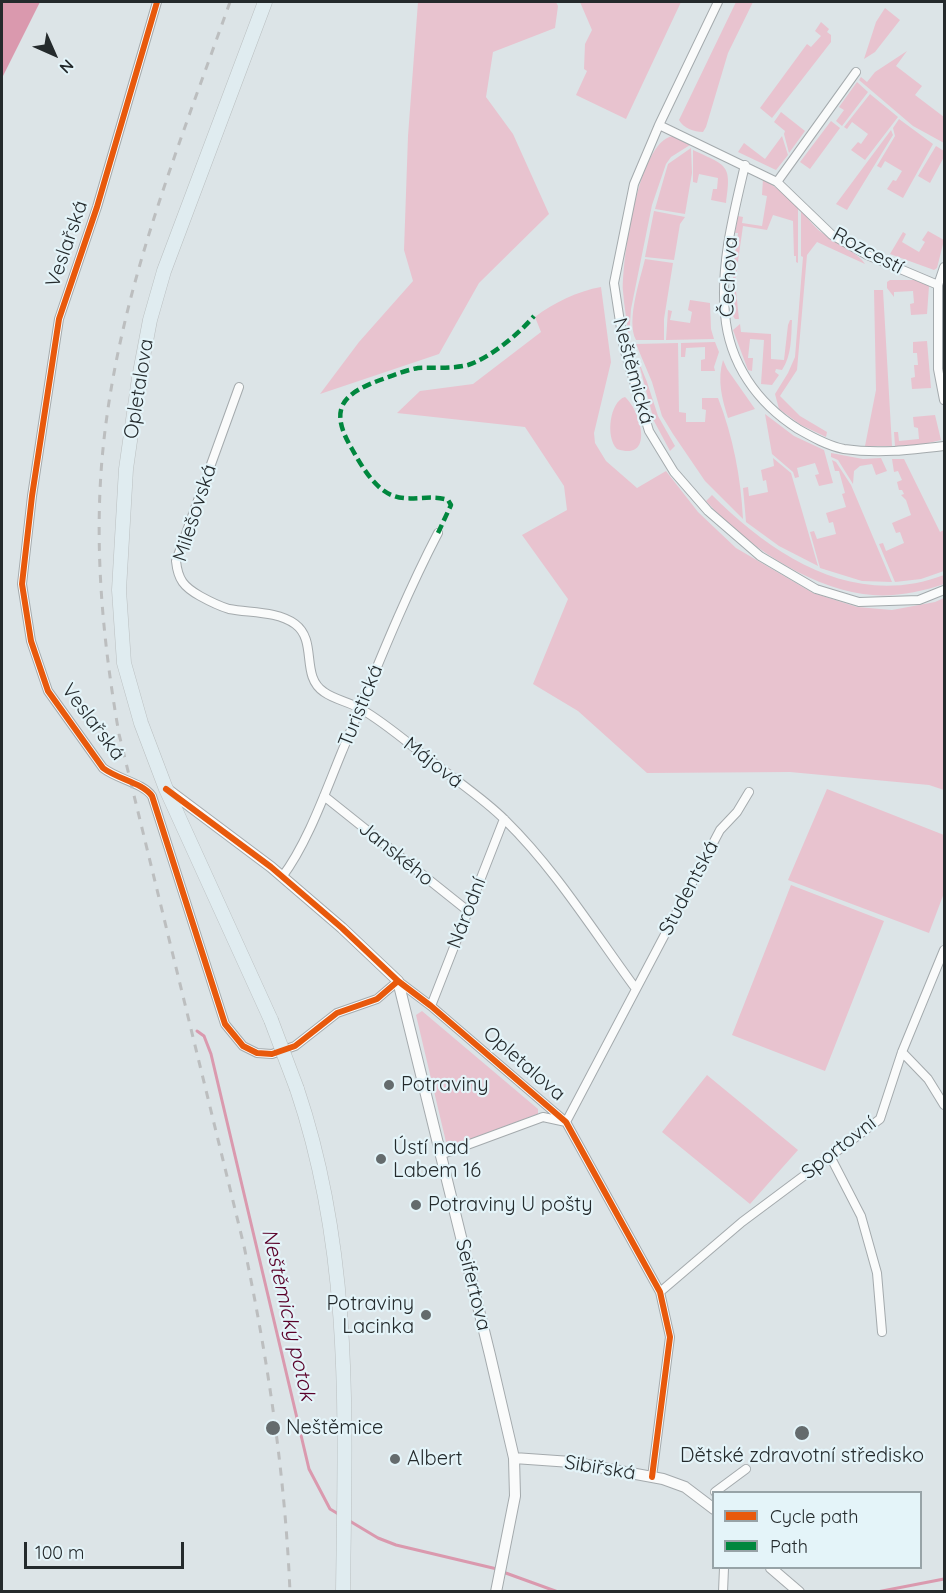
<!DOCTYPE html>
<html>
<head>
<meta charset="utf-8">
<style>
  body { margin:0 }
  #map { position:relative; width:946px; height:1593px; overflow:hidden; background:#dce4e7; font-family:Quicksand,sans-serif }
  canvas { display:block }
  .frame { position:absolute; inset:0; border:3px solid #242a2c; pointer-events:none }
  .legend { position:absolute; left:712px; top:1491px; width:210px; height:78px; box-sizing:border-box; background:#e4f4f9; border:2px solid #97a3a7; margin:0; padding:8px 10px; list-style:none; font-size:18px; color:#242a2c }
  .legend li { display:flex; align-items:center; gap:12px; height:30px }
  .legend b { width:30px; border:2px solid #97a3a7 }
  .north { position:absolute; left:24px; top:24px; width:60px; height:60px; -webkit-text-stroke:4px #e4f4f9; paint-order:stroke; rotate:135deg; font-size:16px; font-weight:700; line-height:24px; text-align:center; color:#242a2c }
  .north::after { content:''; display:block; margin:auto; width:21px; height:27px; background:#242a2c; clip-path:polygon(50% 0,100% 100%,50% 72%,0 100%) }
  .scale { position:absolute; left:24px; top:1542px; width:160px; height:27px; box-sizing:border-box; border:3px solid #242a2c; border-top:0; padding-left:8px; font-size:18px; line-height:21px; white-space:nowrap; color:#242a2c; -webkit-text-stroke:4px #e4f4f9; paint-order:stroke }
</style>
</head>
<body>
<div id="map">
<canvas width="946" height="1593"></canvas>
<div class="frame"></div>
<ul class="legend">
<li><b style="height:8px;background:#e8590c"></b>Cycle path</li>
<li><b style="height:8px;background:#00873e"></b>Path</li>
</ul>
<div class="north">N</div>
<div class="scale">100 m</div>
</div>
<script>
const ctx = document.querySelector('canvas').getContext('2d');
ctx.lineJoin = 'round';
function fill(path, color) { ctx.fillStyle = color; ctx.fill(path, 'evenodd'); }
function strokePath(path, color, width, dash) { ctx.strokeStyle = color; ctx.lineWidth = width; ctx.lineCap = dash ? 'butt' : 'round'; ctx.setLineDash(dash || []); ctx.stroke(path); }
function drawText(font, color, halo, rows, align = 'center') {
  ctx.font = font + ' Quicksand,sans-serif'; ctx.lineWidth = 4.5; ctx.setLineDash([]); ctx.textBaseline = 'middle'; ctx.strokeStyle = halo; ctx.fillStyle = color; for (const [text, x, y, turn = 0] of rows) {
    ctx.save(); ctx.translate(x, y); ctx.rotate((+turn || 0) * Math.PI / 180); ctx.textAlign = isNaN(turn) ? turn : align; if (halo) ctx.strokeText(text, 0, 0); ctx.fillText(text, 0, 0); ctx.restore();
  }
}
const green = new Path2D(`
  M418 2H556L558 6 555 28 493 52 486 97 513 134 549 214 479 283 439 354 320 394 359 342 413 281 404 250 408 136Z
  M580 2H681L626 119 576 95 587 71 584 69 585 44 592 30Z
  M736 2H753L728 53 706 127 703 132C694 132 683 128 679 120Z
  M885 8 900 20 875 52 864 59 876 22Z
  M821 22 829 29 827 32 831 35V42L772 118 760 108 807 44 811 47 821 36 815 31Z
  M907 51 896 66 922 86 915 95 944 117V143L913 126 859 80 861 77 867 82 875 72Z
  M857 82 868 92 842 126 836 121 844 110 839 107Z
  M870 94 898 117 865 160 851 150 858 142 861 144 868 134 852 122 847 129 844 127Z
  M781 112 805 131 789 153 784 134 785 131 774 122Z
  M899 119 933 144 903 198 887 189 893 180 896 181 902 171 885 161 881 168 877 166 895 136 893 128Z
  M831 121 840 128 810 169 800 162Z
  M891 130 893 135 847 210 836 204Z
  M673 136 690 145 671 157 666 164 652 205 631 309 629 337C627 322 624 306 623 291 622 261 638 141 673 136Z
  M782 136 788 155 776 170 738 152 744 143 765 159Z
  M936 146 944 151V157L930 183 918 176Z
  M691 148 692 173 685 214 655 209 668 164Z
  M693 150C727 166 732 164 726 203L711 200 713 189H717L718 178 699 174 697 183 693 182Z
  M763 179 781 191 798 207V263L796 262V256H794L793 221 773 215 767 230 743 226 735 282 739 319H735L729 310H733V267L738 233H735L738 216 743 217 742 223 762 226 767 196 762 195Z
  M801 210C808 218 814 227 821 232 833 241 859 253 865 264L817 242 807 255 797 370 780 396 800 416 827 432 826 437 801 425 779 409 775 394 788 373 795 357 803 257 801 256Z
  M654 211 685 217 680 224 674 260 645 257Z
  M928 231 944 240 937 268 934 270 890 254 903 232 906 234 902 242 919 252 925 242 922 240Z
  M645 259 673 263 664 319V340H636C626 321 640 280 645 259Z
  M890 280H916L929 286 927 314 911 315 910 304 914 303 913 291 894 292V297L887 288V282Z
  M601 287 611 362 594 433 595 443 606 461 637 488 666 471 698 512 736 548 813 593 857 607 892 610 935 602 944 598V790L929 785 790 772 647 773 578 711 533 684 568 599 522 535 567 510 564 486 525 427 397 413 420 391 473 384 541 332 535 317C553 303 578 291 601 287Z
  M874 290H883L892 446H865L876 390Z
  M690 300 710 303 711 329 714 339 666 340 668 310 672 311 670 320 690 323 692 312 688 310Z
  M790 320H792C791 337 792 355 782 370L776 369 775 372 779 375 772 385 761 384 764 340 750 339 748 358H753L752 371 748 370 733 330 740 324 741 332 771 334V359L784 360 788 325Z
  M927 341 931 388 912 389 911 378 915 377 914 365H918L917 353H913V342Z
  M715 342 719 352 714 367 715 371H701V360L705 359V347L686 348 685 357H681V343Z
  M678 343 679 412 686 413V422H705L706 410 702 409V398H718C733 436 741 478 743 519L705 481 673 434 662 416 652 382 636 344Z
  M638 360 647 382 658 416 675 446 670 451 654 421Z
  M723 360 727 369 755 409 728 418C722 399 717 380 723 360Z
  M625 397C641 411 655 462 617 449 605 437 610 401 625 397Z
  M765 414 794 436 824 450 833 483 819 486 815 475 819 474 815 463 797 468 799 477 795 478 793 472 772 454Z
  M935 415 941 440 920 445 895 446 894 432H898L899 441 919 439 918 428 914 427 913 417Z
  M831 453 863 459 881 458 887 471 876 475 872 464 860 466 854 471 853 484 838 460 831 457Z
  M773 458 791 473 818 566 779 546 746 522 743 488 748 487 749 496 768 492 766 480 763 481 761 470 774 466Z
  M892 459H904L940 532 944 530V571L921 579 895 582 879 544 883 543 886 551 904 543 900 532 896 533 892 523 911 515 906 500 901 495 904 494 902 490H899L897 482 902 480 898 471 894 472Z
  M832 460 836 462 851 485 892 582 862 581 820 568 810 532 814 531 817 539 836 534 833 522 829 523 826 513 846 507 842 494 845 493 839 471H835Z
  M712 495C774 557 855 609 944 575V584C918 593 890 598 863 594 804 585 745 544 706 501Z
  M827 789 944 835V893L929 933 788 880Z
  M791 885 884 921 825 1071 732 1035Z
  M422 1011 538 1109V1114L454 1145 446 1142 416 1015Z
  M707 1075 798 1150 750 1204 662 1132Z`);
const water = new Path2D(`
  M2 2H40L2 78Z`);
const stream = new Path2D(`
  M197 1031 204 1036 211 1054 309 1469 330 1509 340 1515
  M348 1520 378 1538 396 1545 497 1569
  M503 1572 558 1592
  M877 1592 944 1579`);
const minor = new Path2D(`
  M157 2 97 207 59 319 32 496 22 584 31 641 48 691 103 768C117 779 143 783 152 796L225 1024 243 1046 257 1053 272 1054 295 1046 337 1013 377 999 398 981 431 1006 566 1122 660 1292 670 1337 652 1477
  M718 2 659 125 634 184 614 283 624 348 649 431 674 472 708 511 760 556 816 589 859 602 919 600 944 590
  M659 125 777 182 832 235 867 255 938 285
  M745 165C734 212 720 265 725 314 729 363 757 403 798 429 812 437 828 446 844 449 878 454 911 450 944 446
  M777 182 856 72
  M944 267 938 285V369L944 400
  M239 387 176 561C178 580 184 587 200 596 209 601 219 606 229 609 250 613 277 611 295 624 318 641 300 676 324 692 335 700 350 702 361 709 387 724 410 745 434 763 458 782 484 799 505 820 556 870 594 932 636 989
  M324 796 468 911
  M282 877C307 844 325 793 341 754 372 680 401 604 438 533
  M431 1006 504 819
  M902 1052 928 1079 944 1105
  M440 1155 543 1117 566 1122 720 830 737 812 749 792
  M830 1156 861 1216 877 1273 882 1332
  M660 1292 742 1222 880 1119 902 1052 944 950
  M715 1492 746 1469
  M723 1592 724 1568`);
const tertiary = new Path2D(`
  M167 789 271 867 342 928 398 981 490 1355 514 1458 515 1496 496 1592
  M514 1458 571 1462 663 1479 685 1487 714 1509
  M771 1568 799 1592`);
const primary = new Path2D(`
  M265 2 164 271 150 320 139 378 126 469 119 590 124 663 141 723 166 789 271 1020
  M297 1089C353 1255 345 1420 343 1592`);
const rail = new Path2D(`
  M230 2C181 140 125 277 106 423 92 527 101 631 119 734L244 1246C268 1360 285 1475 290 1592`);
const primaryBridge = new Path2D(`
  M271 1020 297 1089`);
const quiet = new Path2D(`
  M438 533 451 505 448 500C430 494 411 502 394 496 375 490 361 465 352 449 327 407 344 393 383 379 394 375 406 370 418 368 434 367 452 369 468 365 490 358 520 333 534 316`);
const cycleway = new Path2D(`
  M157 2 97 207 59 319 32 496 22 584 31 641 48 691 103 768C117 779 143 783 152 796L225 1024 243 1046 257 1053 272 1054 295 1046 337 1013 377 999 398 981
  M166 789 271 867 342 928 398 981 431 1006 566 1122 660 1292 670 1337 652 1477`);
const markers = [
  [389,1085,6,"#646b6d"],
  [381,1159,6,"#646b6d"],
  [416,1205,6,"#646b6d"],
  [426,1315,6,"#646b6d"],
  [273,1428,8,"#646b6d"],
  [802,1433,8,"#646b6d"],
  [395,1459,6,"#646b6d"]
];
const streetNames = [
  ["Veslařská",67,244,-71],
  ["Rozcestí",868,251,28],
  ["Čechova",729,277,-87],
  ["Neštěmická",633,371,75],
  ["Opletalova",139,389,-81],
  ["Milešovská",195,513,-72],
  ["Turistická",361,706,-68],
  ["Veslařská",93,722,53],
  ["Májová",433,763,38],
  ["Janského",396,854,39],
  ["Studentská",689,888,-62],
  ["Národní",467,913,-69],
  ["Opletalova",524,1064,41],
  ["Sportovní",839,1148,-38],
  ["Seifertova",473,1285,76],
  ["Sibiřská",600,1468,9]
];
const poiNames = [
  ["Potraviny",401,1085],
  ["Ústí nad",393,1148],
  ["Labem 16",393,1171],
  ["Potraviny U pošty",428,1205],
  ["Potraviny",414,1304,"right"],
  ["Lacinka",414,1327,"right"],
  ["Neštěmice",286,1428],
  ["Dětské zdravotní středisko",802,1456,"center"],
  ["Albert",407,1459]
];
const waterNames = [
  ["Neštěmický potok",288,1315,77]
];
fill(green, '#e8c3cf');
fill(water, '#da99ae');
strokePath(stream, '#da99ae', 3);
strokePath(minor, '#a4aaad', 10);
strokePath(tertiary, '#a4aaad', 12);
strokePath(primary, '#babfc0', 15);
strokePath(minor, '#fafbfb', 8);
strokePath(tertiary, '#fafbfb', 10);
strokePath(primary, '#e0ecf0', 14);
strokePath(rail, '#bcbebf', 3, [8, 8]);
strokePath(primaryBridge, '#babfc0', 15, []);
strokePath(primaryBridge, '#e0ecf0', 14);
strokePath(quiet, '#00873e', 4.5, [9, 4.5]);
strokePath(cycleway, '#e8590c', 6);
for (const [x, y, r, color] of markers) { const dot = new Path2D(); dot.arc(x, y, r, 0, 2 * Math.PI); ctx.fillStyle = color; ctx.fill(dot); strokePath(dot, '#e4f4f9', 2); }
drawText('20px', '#242a2c', '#e4f4f9', streetNames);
drawText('20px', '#242a2c', '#e4f4f9', poiNames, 'left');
drawText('italic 21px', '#5a0029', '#e4f4f9', waterNames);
</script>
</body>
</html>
